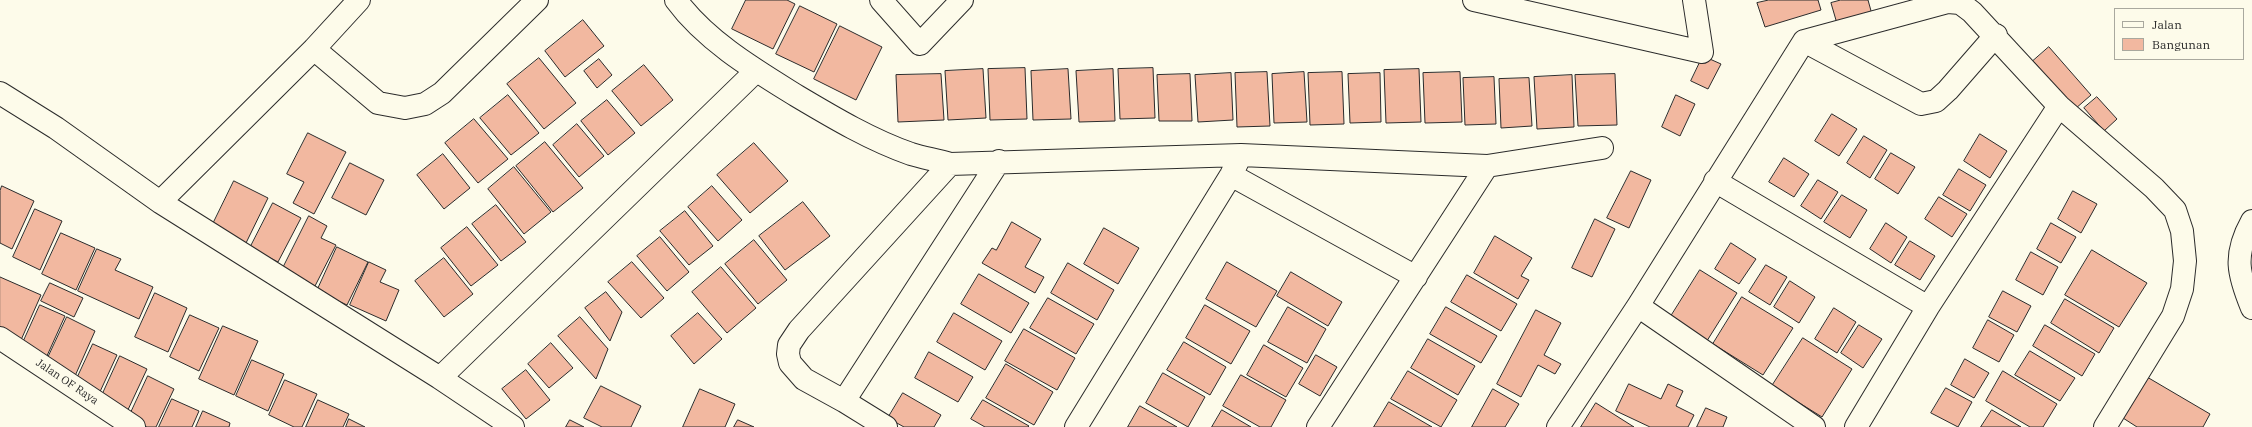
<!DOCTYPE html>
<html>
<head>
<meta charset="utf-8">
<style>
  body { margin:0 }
  #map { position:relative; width:2252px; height:427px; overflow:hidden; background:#fdfbea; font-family:"IBM Plex Serif",serif }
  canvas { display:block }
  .legend { position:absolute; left:2114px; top:8px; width:130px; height:52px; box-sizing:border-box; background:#fdfbea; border:1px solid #a9a89e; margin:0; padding:5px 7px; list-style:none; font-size:12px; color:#2b2b2b }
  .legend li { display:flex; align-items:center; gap:8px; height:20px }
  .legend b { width:20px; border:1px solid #a9a89e }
</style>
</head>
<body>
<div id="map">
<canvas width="2252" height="427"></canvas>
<ul class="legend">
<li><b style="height:5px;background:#fdfbea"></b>Jalan</li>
<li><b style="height:11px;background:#f2b8a0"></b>Bangunan</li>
</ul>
</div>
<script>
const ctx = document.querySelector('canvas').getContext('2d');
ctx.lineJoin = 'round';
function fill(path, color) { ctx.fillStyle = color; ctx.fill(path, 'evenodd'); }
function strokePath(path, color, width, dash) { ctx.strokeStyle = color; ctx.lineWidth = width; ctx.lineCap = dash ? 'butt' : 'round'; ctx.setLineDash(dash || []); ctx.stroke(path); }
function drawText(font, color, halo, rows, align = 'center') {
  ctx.font = font + ' "IBM Plex Serif",serif'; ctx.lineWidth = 3; ctx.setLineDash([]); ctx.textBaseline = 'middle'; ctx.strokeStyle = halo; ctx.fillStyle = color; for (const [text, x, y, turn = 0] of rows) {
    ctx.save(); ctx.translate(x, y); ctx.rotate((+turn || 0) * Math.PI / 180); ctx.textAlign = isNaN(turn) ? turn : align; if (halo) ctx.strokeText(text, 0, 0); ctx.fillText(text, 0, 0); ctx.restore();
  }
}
const building = new Path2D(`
  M746 0H787L795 4 773 49 732 29Z
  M1769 0H1818L1821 10 1765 27 1757 3Z
  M1841 0H1868L1873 18 1838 27 1831 3Z
  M800 6 837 24 814 72 776 54Z
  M583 20 604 46 565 77 545 51Z
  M840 26 882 47 856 100 814 79Z
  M2049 47 2091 95 2075 109 2033 61Z
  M1703 56 1721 64 1708 89 1691 81Z
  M539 58 576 103 544 129 507 84Z
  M599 59 612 75 597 88 584 71Z
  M644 65 673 100 641 126 612 91Z
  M1025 68 1027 119 990 120 988 69Z
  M1153 68 1155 118 1120 119 1118 69Z
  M983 69 986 118 948 120 945 71Z
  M1068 69 1071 119 1033 120 1031 71Z
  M1113 69 1115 121 1079 122 1076 71Z
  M1419 69 1421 122 1386 123 1384 70Z
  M1267 72 1270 126 1237 127 1235 73Z
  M1304 72 1307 122 1274 123 1272 74Z
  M1342 72 1344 124 1310 125 1308 73Z
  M1460 72 1462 122 1425 123 1423 73Z
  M1231 73 1233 120 1198 122 1195 75Z
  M1380 73 1381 122 1350 123 1348 74Z
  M941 74 944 120 898 122 896 75Z
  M1190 74 1192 121H1159L1157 75Z
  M1615 74 1617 125 1578 126 1575 75Z
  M1572 75 1574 127 1537 129 1534 77Z
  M1494 77 1496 124 1465 125 1463 78Z
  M1529 78 1532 126 1501 128 1499 79Z
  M508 95 539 133 511 155 480 118Z
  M1676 95 1695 104 1680 136 1662 127Z
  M2097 97 2117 119 2104 131 2084 108Z
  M607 100 635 133 608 155 581 121Z
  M1832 114 1857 129 1839 156 1815 141Z
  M474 119 508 159 478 183 445 143Z
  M577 124 604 156 579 177 553 145Z
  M308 133 346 152 314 214 293 203 304 182 287 174Z
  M1980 134 2007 151 1990 178 1964 161Z
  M1864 136 1887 150 1870 178 1847 163Z
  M545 142 583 188 553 212 516 166Z
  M754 143 788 181 750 213 717 175Z
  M1891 153 1915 167 1898 194 1875 179Z
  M443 154 470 188 444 209 417 175Z
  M1784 158 1809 174 1794 197 1769 182Z
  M350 163 384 180 366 215 332 198Z
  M514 167 551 212 524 234 488 189Z
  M1959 169 1986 185 1970 211 1943 195Z
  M1631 171 1651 180 1629 228 1607 218Z
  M1818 180 1838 192 1821 219 1801 206Z
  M234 181 268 198 246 243 212 226Z
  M2 186 34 201 12 249 0 243V191Z
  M712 186 742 220 718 241 688 207Z
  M2073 191 2097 204 2081 233 2058 219Z
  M1842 195 1867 210 1850 238 1824 222Z
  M1939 197 1967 214 1952 237 1925 219Z
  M803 202 830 236 785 270 759 236Z
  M273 203 301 218 278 262 250 248Z
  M496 205 526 242 501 261 472 224Z
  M35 209 62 221 40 270 13 257Z
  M685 211 713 246 689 265 660 231Z
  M309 216 327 226 321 238 336 245 315 286 282 270Z
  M1595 219 1615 229 1592 277 1572 268Z
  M1012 222 1041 239 1025 267 1044 277 1035 293 982 263 992 248 996 250Z
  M1886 223 1907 237 1891 263 1870 249Z
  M2051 223 2076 237 2061 263 2037 249Z
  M467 227 498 265 471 286 441 248Z
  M1104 228 1139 248 1118 284 1084 264Z
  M61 233 95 248 76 290 42 274Z
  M1495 236 1532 258 1521 276 1529 280 1518 299 1474 273Z
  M660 237 689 272 667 291 637 256Z
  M754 240 787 280 758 304 725 264Z
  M1910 241 1935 256 1920 280 1895 265Z
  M1731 243 1756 259 1739 284 1715 269Z
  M337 247 368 262 347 305 317 291Z
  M97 249 121 259 115 270 153 287 139 319 78 291Z
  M2092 250 2147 283 2119 327 2065 295Z
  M2031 252 2058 267 2043 295 2016 280Z
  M444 258 473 294 444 317 415 281Z
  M369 262 386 270 380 282 399 290 386 321 350 305Z
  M632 262 664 298 641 318 608 282Z
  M1227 262 1277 291 1256 327 1206 299Z
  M1068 263 1114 290 1097 320 1051 293Z
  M1766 265 1787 277 1770 305 1749 292Z
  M721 267 756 308 727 333 692 292Z
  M1700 270 1737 293 1705 344 1668 321Z
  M1291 272 1342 302 1328 326 1277 296Z
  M979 274 1029 303 1011 333 961 304Z
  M1467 275 1517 304 1501 331 1451 302Z
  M0 277 41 295 21 340 0 331Z
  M1790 281 1815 297 1799 323 1774 307Z
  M50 283 83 298 74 317 41 301Z
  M2003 291 2031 306 2017 332 1989 317Z
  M606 292 622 312 610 341 585 308Z
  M155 293 187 308 168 352 135 337Z
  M1742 297 1793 328 1763 375 1713 344Z
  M1048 298 1094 324 1076 354 1030 328Z
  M2065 299 2114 328 2099 353 2051 323Z
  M40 305 65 316 46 358 21 347Z
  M1205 305 1250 331 1231 364 1186 338Z
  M1288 307 1326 329 1307 363 1268 342Z
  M1446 307 1497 336 1481 363 1430 334Z
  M1834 308 1856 322 1837 353 1815 339Z
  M1536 310 1561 323 1544 355 1561 364 1555 374 1538 365 1521 397 1497 384Z
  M698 313 722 339 694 364 671 336Z
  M954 313 1002 341 985 370 937 342Z
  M190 315 219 328 199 371 170 357Z
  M67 317 95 331 75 376 46 362Z
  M580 317 608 349 596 379 558 336Z
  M1988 320 2014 335 1999 362 1973 348Z
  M1859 325 1882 339 1863 368 1841 353Z
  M2045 325 2095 354 2082 376 2033 346Z
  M223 326 258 341 234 395 199 379Z
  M1024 329 1075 358 1057 390 1005 361Z
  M1803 338 1852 369 1822 417 1772 386Z
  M1428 339 1475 366 1458 395 1411 368Z
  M1184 342 1226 367 1210 395 1167 370Z
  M551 343 573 368 549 388 528 364Z
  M93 344 117 355 98 396 74 385Z
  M1264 345 1303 368 1286 397 1247 375Z
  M2030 351 2075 378 2060 401 2015 375Z
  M929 352 973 377 958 402 915 378Z
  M1316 355 1337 367 1320 396 1299 384Z
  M120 356 147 369 126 414 99 402Z
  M1965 359 1989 373 1974 398 1951 385Z
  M252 360 284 374 268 411 236 396Z
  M1006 364 1053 392 1034 425 986 398Z
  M526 370 550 400 526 419 502 389Z
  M1408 371 1457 400 1441 427 1391 399Z
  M2003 371 2057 404 2043 427H2030L1986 401Z
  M1163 373 1205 397 1188 427 1146 403Z
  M1241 375 1286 400 1271 427H1260L1223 406Z
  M148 376 174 389 156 427H147L128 419Z
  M2147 377 2210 414 2203 427H2137L2123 418Z
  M285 380 317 394 302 427H294L269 415Z
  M1629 384 1661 399 1668 384 1683 391 1676 406 1694 415 1688 427H1650L1616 411Z
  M601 386 641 406 631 427H602L584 418Z
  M1946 388 1972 402 1958 427 1931 413Z
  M700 389 735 404 725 427H683Z
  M1493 389 1519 404 1505 427H1472Z
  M903 393 941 415 934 427H904L888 418Z
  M172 399 199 411 192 427H159Z
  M318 400 349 414 343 427H306Z
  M983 400 1029 426 1028 427H985L971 419Z
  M1389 402 1432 427H1374Z
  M1596 403 1634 427H1581Z
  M1140 406 1177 427H1128Z
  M1706 408 1727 417 1723 427H1697Z
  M1222 410 1251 427H1212Z
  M1992 410 2021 427H1981Z
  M203 411 230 423 229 427H196Z
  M349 419 365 427H346Z
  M570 420 584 427H566Z
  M738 420 754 427H734Z`);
const street = new Path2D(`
  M676 0C706 41 755 70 797 96 834 118 871 140 911 154 924 158 937 160 950 164L1241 155 1487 166 1602 148
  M881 0 920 44 962 0
  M1474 0 1702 52 1694 0
  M1804 41 1921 104 1936 101 1948 90 1996 35
  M314 49 378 103 405 108 425 104 442 93 537 0
  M0 93 56 128 160 202 440 378 513 427
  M1231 175 1416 277
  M1715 181 1928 307
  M160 202 314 49 359 0
  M2252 221C2233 255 2238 274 2252 308
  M1638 306 1814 427
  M0 338 134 427
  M440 378 756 71
  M844 401 999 161
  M886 427 844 401 804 379 790 363 788 354 789 345 799 330 950 164
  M1076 427 1231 175 1241 155
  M1318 427 1487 166
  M1558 427 1638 306 1804 41 1948 2 1960 3 1972 12 2059 106 2154 188 2175 210 2182 231 2185 261 2182 289 2173 316 2105 427
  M1856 427 1928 307 2059 106`);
const streetNames = [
  ["Jalan OF Raya",67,382,34]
];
fill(building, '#f2b8a0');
strokePath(building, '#2b2b2b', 1);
strokePath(street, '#2b2b2b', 24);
strokePath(street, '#fdfbea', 22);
drawText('11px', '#2b2b2b', '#fdfbea', streetNames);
</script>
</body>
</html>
